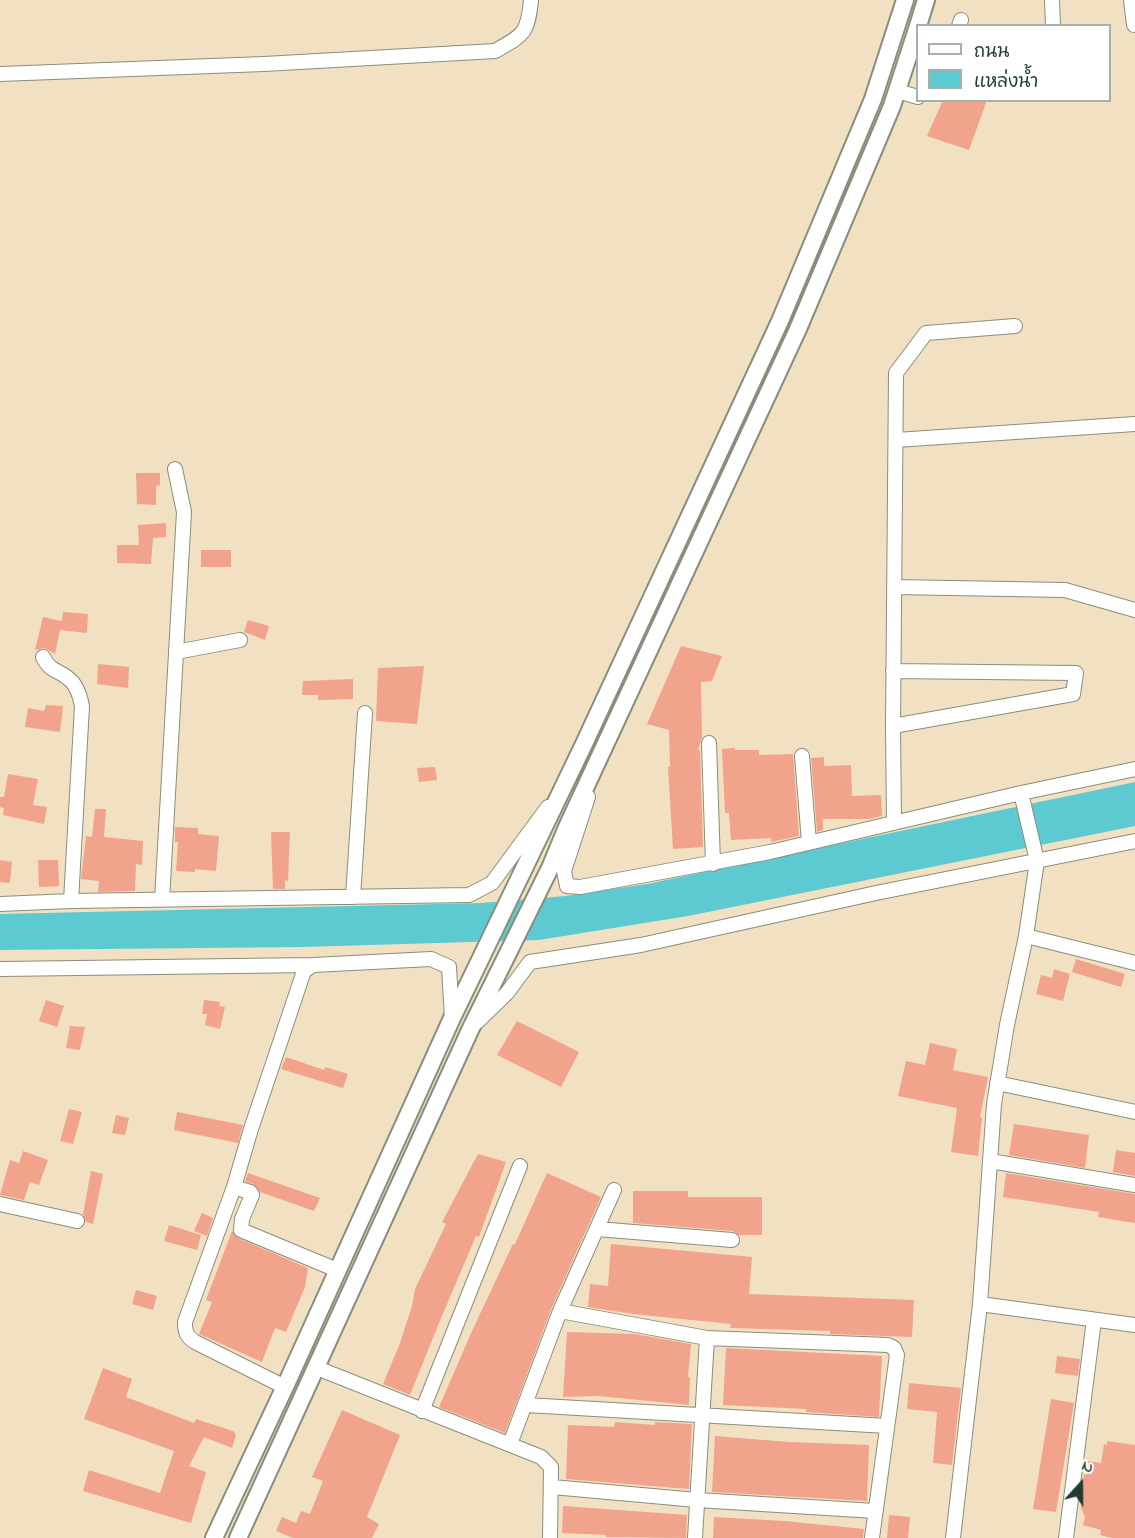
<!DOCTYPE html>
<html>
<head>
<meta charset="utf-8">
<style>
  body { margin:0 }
  #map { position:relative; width:1135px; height:1538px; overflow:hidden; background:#f2e0c3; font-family:"Indie Flower","Playpen Sans Thai",sans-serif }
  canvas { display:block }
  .legend { position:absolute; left:916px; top:24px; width:195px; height:78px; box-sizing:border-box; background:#fff; border:2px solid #a5b1ae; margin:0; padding:8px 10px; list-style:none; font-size:18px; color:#1f3d34 }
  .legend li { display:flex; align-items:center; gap:12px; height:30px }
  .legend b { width:30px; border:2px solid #a5b1ae }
  .north { position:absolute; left:1051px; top:1454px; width:60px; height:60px; -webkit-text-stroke:4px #fff; paint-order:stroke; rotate:21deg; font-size:16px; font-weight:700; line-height:24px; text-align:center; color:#1f3d34 }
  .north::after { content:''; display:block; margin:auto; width:21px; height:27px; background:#1f3d34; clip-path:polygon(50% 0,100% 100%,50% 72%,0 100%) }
</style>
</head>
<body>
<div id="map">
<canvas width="1135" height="1538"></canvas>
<ul class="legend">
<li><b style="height:8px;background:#fff"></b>ถนน</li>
<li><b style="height:16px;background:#5dcad2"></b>แหล่งน้ำ</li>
</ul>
<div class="north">N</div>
</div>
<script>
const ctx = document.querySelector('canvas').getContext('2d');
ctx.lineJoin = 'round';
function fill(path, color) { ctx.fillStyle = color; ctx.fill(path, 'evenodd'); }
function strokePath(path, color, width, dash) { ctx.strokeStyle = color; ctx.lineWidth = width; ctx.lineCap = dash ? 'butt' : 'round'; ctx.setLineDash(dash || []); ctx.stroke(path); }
const water = new Path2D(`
  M1135 782V826L688 916 539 940 303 947 0 950V914L482 903 565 896 647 884Z`);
const building = new Path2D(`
  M943 100H987L969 150 927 136Z
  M136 473H160V485L156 486V505L137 504Z
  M166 523V537L153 538 151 564 117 563V545H139L138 525Z
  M201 550H231V567H201Z
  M63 612 88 614 87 633 60 630 55 654 44 648 35 650 43 617 62 621Z
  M248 620 269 626 265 640 244 632Z
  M681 646 722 656 712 681 701 682 702 737 698 750H700L703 847 673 849 668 767H670L669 730 647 724Z
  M98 664 129 667 128 688 97 684Z
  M424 666 417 724 376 721 378 668Z
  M353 679V699L318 700V695H302L303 681Z
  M46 705 63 706 60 732 25 727 28 708 44 711Z
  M735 748V750H759V755L793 754 799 836 771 842V838L731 840 729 813H725L722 749Z
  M824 757V766L851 765 852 796 881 795 882 816 869 819H823V830L817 832 811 758Z
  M435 767 437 780 419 782 417 768Z
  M8 774 38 779 33 805 47 807 44 824 3 815 4 808 0 807V797H4Z
  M95 809H106L104 837 143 841 142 865 136 864 135 891 98 892 99 881 81 879 86 836 92 837Z
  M175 827 198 828V834L219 836 216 871 195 869V872L176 871 178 842H175Z
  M271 832H290L288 881 285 880V889H273Z
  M0 860 12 862 10 883 0 882Z
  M38 860H58L59 886 39 887Z
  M1076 959 1125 974 1121 987 1072 972Z
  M1054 969 1070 974 1063 1001 1036 994 1041 975 1052 978Z
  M46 1000 64 1006 57 1027 39 1021Z
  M204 1000 220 1002 219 1006 225 1007 220 1029 205 1025 207 1014H202Z
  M517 1021 579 1052 561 1087 497 1055Z
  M70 1026 85 1027 80 1050 66 1048Z
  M930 1043 957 1049 953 1070 988 1077 980 1117H982L978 1156 951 1152 957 1108 898 1096 906 1061 925 1065Z
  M286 1057 324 1070 325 1067 348 1074 343 1088 281 1069Z
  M69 1109 82 1112 73 1144 60 1141Z
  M177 1112 243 1125 238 1143 174 1130Z
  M116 1115 129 1118 125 1135 112 1133Z
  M1014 1124 1089 1135 1085 1168 1009 1155Z
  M1116 1150 1135 1153V1176L1113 1172Z
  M23 1151 48 1160 39 1185 30 1182 24 1200 0 1195 10 1160 19 1163Z
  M478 1154 506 1162 479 1237 476 1236 439 1323 410 1395 383 1384 400 1343 412 1306 415 1289 446 1224 442 1222Z
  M91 1171 103 1174 93 1224 86 1222 83 1214Z
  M248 1173 320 1198 314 1211 260 1192 253 1184 245 1181Z
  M547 1173 601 1197 552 1307 505 1433 439 1407 472 1331 513 1244H515Z
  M1006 1173 1135 1194V1223L1098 1217 1099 1212 1003 1197Z
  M633 1191H688V1197H762V1235H739L733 1231 633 1223Z
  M202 1213 213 1218 207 1236 194 1231Z
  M169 1225 201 1235 197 1250 164 1241Z
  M232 1231 238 1238 308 1268 305 1287 286 1332 275 1328 262 1362 199 1334 212 1302 206 1300Z
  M611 1244 752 1257 749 1294 914 1300 912 1337 830 1334V1331L730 1328 731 1324 633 1314 588 1307 590 1284 608 1286Z
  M136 1290 157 1296 153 1310 132 1304Z
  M567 1332 635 1334 691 1344 688 1377H690L689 1405 599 1396 563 1397Z
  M726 1348 882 1356 879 1417 806 1412V1409L723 1405Z
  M1057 1356 1080 1359 1078 1376 1055 1373Z
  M103 1368 132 1379 126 1397 194 1423 196 1419 233 1431 236 1435 232 1448 204 1437 189 1466 206 1472 191 1523 83 1491 89 1470 160 1493 174 1451 84 1419Z
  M909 1383 961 1388 952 1465 933 1463 937 1412 907 1409Z
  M1051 1399 1074 1403 1056 1512 1033 1509Z
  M342 1410 400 1435 367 1517 379 1524 372 1538H293L276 1531 282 1517 296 1523 301 1511 310 1514 323 1481 312 1477Z
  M615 1422 655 1425V1422L692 1424 689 1489 566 1479 568 1425 614 1427Z
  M715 1436 789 1442 869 1445 867 1501 712 1492Z
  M1107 1441 1135 1445V1538H1112L1100 1535 1101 1530 1083 1525 1085 1517 1081 1508 1084 1474 1086 1475 1088 1461 1101 1463 1104 1444 1107 1445Z
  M563 1506 687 1515 686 1538 606 1537V1535L562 1533Z
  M889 1515 910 1517 908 1538H887Z
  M714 1517 785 1521 864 1529 863 1538H713Z`);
const minor = new Path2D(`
  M1052 0 1053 26
  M1131 0 1134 25
  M959 26 961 20
  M0 74 264 64 495 51C523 35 528 34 531 0
  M897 91 918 97
  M896 440 1135 424
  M894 587 1065 590 1135 610
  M176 652 240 640
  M43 657C51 673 58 669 69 679 77 685 80 696 82 706L71 901
  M893 726 1073 694 1076 673 893 671
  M709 743 713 864
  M802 756 809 842
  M588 797 564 871 567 886 580 887 770 852 1021 793 1135 769
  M894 823 893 726 896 373 926 333 1015 326
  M353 897 365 713
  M162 900 184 512 175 469
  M0 904 71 901 469 895 492 883 548 807
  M1026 936 1135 963
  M0 969 313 965 431 959 449 967 452 1018
  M477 1022 507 993 530 962 641 945 876 893 1135 841
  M997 1083 1135 1112
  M990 1161 1135 1185
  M234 1187 250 1192 252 1195 242 1219 241 1230 337 1270
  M0 1204 77 1221
  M597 1229 732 1240
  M980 1304 1135 1325
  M560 1311 614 1190
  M317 1368 541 1457 551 1467 550 1538
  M285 1387 195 1342C187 1337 185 1332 185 1322L234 1187 251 1129 304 971 313 965
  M526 1405 887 1426
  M422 1411 520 1166
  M510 1444 560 1311 707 1338 888 1345 894 1348 897 1355 872 1538
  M552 1487 697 1500 875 1511
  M695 1538 707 1338
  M953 1538 980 1304 994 1104 1007 1025 1026 936 1037 861 1021 793
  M1066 1538 1094 1320`);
const major = new Path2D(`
  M918 26 926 0
  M214 1538 289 1378 452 1018 584 744 780 321 873 99 905 0
  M238 1538 471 1028 550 868 567 827 798 329 892 106 918 26`);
fill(water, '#5dcad2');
fill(building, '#f1a38b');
strokePath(minor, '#888e7c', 16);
strokePath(major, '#888e7c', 20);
strokePath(minor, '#fff', 14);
strokePath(major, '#fff', 16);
</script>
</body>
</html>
